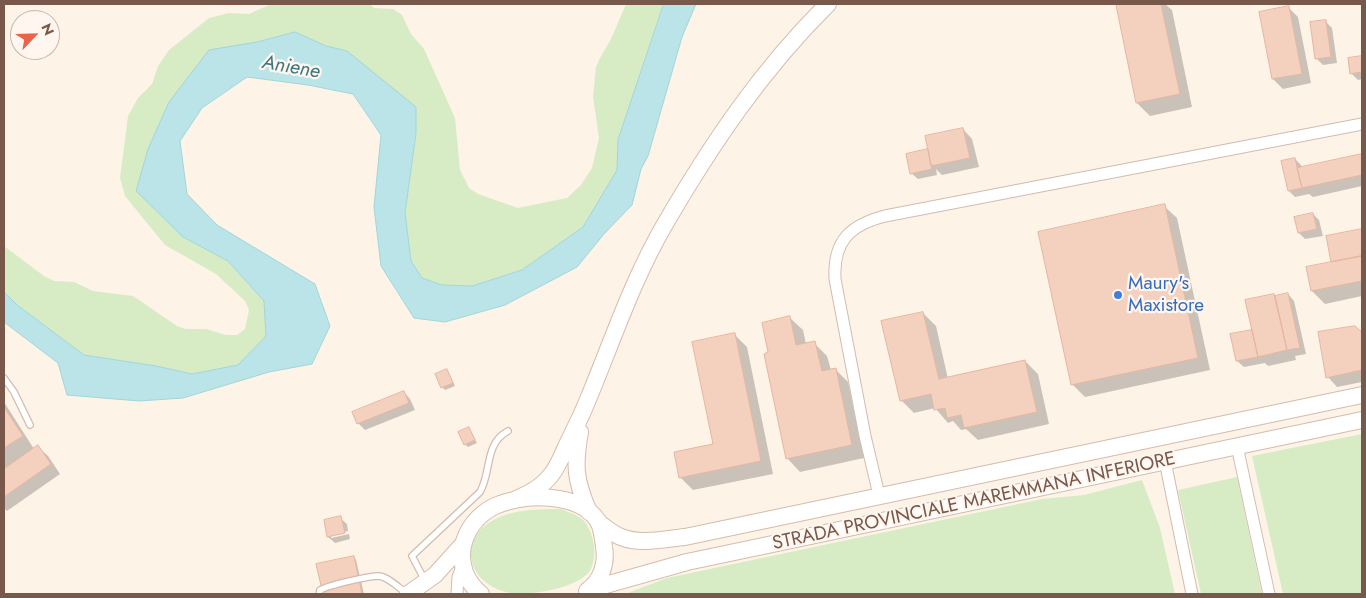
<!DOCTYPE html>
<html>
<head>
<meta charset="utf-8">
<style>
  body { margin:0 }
  #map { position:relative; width:1366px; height:598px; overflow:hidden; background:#fdf3e7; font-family:Jost,sans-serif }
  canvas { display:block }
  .frame { position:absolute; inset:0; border:5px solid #78584a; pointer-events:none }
  .north { position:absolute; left:10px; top:10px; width:50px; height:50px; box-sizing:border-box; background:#fff7ef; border:1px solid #c9b7ad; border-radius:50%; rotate:66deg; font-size:14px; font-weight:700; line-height:20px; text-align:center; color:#78584a }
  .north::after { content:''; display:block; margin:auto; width:18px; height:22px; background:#eb6349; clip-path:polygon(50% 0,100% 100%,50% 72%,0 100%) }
</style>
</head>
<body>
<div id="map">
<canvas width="1366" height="598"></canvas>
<div class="frame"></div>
<div class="north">N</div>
</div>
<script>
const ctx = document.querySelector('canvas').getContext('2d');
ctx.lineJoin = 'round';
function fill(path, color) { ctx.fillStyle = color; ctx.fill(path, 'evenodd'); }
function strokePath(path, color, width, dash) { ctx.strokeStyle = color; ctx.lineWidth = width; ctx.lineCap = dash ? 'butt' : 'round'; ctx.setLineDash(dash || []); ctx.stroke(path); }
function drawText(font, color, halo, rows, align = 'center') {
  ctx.font = font + ' Jost,sans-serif'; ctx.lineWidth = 4.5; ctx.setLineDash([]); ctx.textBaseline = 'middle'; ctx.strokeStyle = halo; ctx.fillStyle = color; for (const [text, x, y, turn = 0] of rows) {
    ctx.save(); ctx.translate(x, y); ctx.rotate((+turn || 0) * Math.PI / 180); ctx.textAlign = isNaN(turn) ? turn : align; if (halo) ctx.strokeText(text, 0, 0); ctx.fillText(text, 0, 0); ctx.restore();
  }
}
const green = new Path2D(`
  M271 4H370L374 8 393 9 402 15 411 34 424 49 455 118 460 170 469 188 478 194 518 208 567 198 581 185 592 168 599 138 593 97 596 67 600 58 611 39 626 4H664L618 140 617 170 583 227 522 270 472 286 442 285 422 278 411 261 405 213 416 133 347 51 326 47 295 32 257 42 169 102 148 149 136 191 183 237 228 261 264 301 266 336 238 365 192 374 156 366 84 355 17 305 4 292V246L44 276 54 281 74 282 93 291 133 296 177 326 186 329H206L226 335H237L245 329 249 310 245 301 216 274 165 245 125 196 120 178 128 116 138 98 152 84 158 66 169 50 209 18 229 13 249 14Z
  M1362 434V594H1283L1252 456Z
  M1237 477 1262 594H1201L1178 490Z
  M1142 480 1160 528 1175 594H625L667 578 1042 499 1084 495Z
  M561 509C568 512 576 514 582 519 594 530 599 558 589 572 576 589 525 597 506 592 470 583 457 544 490 522 511 509 538 509 561 509Z`);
const water = new Path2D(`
  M664 4H696L682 37 648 156 641 169 632 205 604 234 577 267 505 305 445 322 414 318 381 266 374 207 381 135 353 94 308 85 247 77 202 108 180 141 187 194 217 225 315 284 330 326 312 364 269 372 183 398 139 401 67 395 58 363 4 322V292L17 305 84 355 156 366 192 374 238 365 266 336 264 301 228 261 183 237 136 191 148 149 169 102 209 50 257 42 295 32 326 46 347 51 416 107V133L405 213 411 261 422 278 442 285 472 286 522 270 583 227 617 170 618 140Z`);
const shadow = new Path2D(`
  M1129 4H1165L1172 10 1192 107 1150 116 1137 103 1117 6Z
  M1289 8 1298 17 1311 83 1283 89 1273 79Z
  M1325 21 1332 28 1337 63 1323 65 1316 58Z
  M1362 57V79L1358 80 1351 73 1349 59Z
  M963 129 972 139 979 167 942 175 936 169 937 175 918 179 911 173 929 150Z
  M1362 155V186L1313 197 1309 194 1295 197 1289 191 1295 159 1301 165 1302 168Z
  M1164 206 1177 218 1210 370 1085 397 1072 384Z
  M1313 214 1319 220 1323 236 1305 239 1299 233Z
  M1362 230V296L1325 304 1312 291 1307 268 1334 263 1328 237Z
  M1288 294 1294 301 1306 354 1295 356 1296 360 1268 366 1265 363 1244 367 1237 361 1274 295 1276 297Z
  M923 313 936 326 948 379 1025 361 1038 374 1049 424 978 440 966 429 961 430 953 421 948 423 935 408 914 413 901 400Z
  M790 318 803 330 806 344 814 343 827 356 831 370 835 369 848 382 864 458 800 472 788 459 765 354 770 353Z
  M1355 327 1362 334V382L1337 387 1328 377Z
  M734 334 747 347 773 474 693 490 680 477 714 445Z
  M447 370 455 386 445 390 442 387Z
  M404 392 410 399 415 410 365 430 359 424 354 412Z
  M4 402 34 449 38 447 48 456 60 474 7 511 4 508Z
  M469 428 477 443 468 447 465 444Z
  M340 518 347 524 348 531 331 535V538L349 534 350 539 335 543 328 537Z
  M354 557 356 560 364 594H324L318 565Z`);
const building = new Path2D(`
  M1123 4H1161L1180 94 1136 103 1116 5Z
  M1289 6 1302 74 1272 79 1259 12Z
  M1326 20 1331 57 1315 59 1310 22Z
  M1362 56V72L1350 74 1348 58Z
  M963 128 970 158 931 166 925 136Z
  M928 149 932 169 910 174 906 154Z
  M1362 154V175L1302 188 1297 168Z
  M1295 158 1302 188 1288 191 1281 161Z
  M1165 204 1198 358 1071 385 1038 232Z
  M1313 213 1317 229 1298 233 1294 217Z
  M1362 229V256L1331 262 1326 236Z
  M1362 256V281L1311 291 1306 267Z
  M1288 293 1300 348 1287 350 1275 296Z
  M1274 294 1287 350 1258 357 1245 300Z
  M923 312 939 379 1025 360 1037 412 964 428 961 415 947 418 945 408 934 410 931 394 900 401 881 321Z
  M790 316 796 345 815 341 822 371 836 368 852 445 786 459 764 354 768 352 762 323Z
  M1355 326 1362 332V370L1326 378 1318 332Z
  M1252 330 1258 357 1236 361 1230 334Z
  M735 333 761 461 679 478 674 452 713 444 692 342Z
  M447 369 453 383 441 388 435 374Z
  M404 391 409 403 357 424 352 412Z
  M4 407 23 436 4 448Z
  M469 427 475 440 464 445 458 432Z
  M38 445 51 464 4 497V469Z
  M341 516 345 533 327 537 324 520Z
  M354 556 362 594H323L316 564Z`);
const lane = new Path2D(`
  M4 378 14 392 30 425
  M424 579 412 556 480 492C492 471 484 444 508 431
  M319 594 320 590C329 585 369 576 379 576 388 577 398 587 406 593`);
const street = new Path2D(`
  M1237 446 1269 594
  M1165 461 1192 594
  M879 495 865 436 835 279C833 241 850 225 885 216L1362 124
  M457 594 458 577 462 567`);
const secondary = new Path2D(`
  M580 432C574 466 575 480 589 512
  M514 500C528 494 541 488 551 475 557 468 561 458 565 449 573 432 582 415 589 397 613 339 633 279 665 224 711 145 762 69 828 4
  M598 522C605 527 613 534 621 537 641 545 664 539 685 537L1362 395
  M588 590 687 562 1362 420
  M408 594 435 575 463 544
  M481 594C449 568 460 523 495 506 523 493 579 492 598 521 602 528 603 539 604 547 607 564 601 581 587 591`);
const markers = [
  [1118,295,5,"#3f7fe0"]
];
const shopNames = [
  ["Maury's",1128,284],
  ["Maxistore",1128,306]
];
const streetNames = [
  ["STRADA PROVINCIALE MAREMMANA INFERIORE",974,502,-12]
];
const waterNames = [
  ["Aniene",291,68,10]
];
fill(green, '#d7ecc5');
fill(water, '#bbe4e8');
strokePath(water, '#a0d5da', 1);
fill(shadow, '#0003');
fill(building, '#f4d0be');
strokePath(building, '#e7b59e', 1);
strokePath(lane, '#d2bcaf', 8);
strokePath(street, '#d2bcaf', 13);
strokePath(secondary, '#d5bcac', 18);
strokePath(lane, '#fff', 5.5);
strokePath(street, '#fff', 11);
strokePath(secondary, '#fff', 16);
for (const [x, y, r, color] of markers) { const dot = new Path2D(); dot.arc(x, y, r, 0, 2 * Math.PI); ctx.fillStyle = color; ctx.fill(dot); strokePath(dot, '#fff7ef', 2); }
drawText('19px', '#366cbe', '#fff7ef', shopNames, 'left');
drawText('19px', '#78584a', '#fff7ef', streetNames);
drawText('italic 20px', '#3c777e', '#fff7ef', waterNames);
</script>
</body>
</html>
